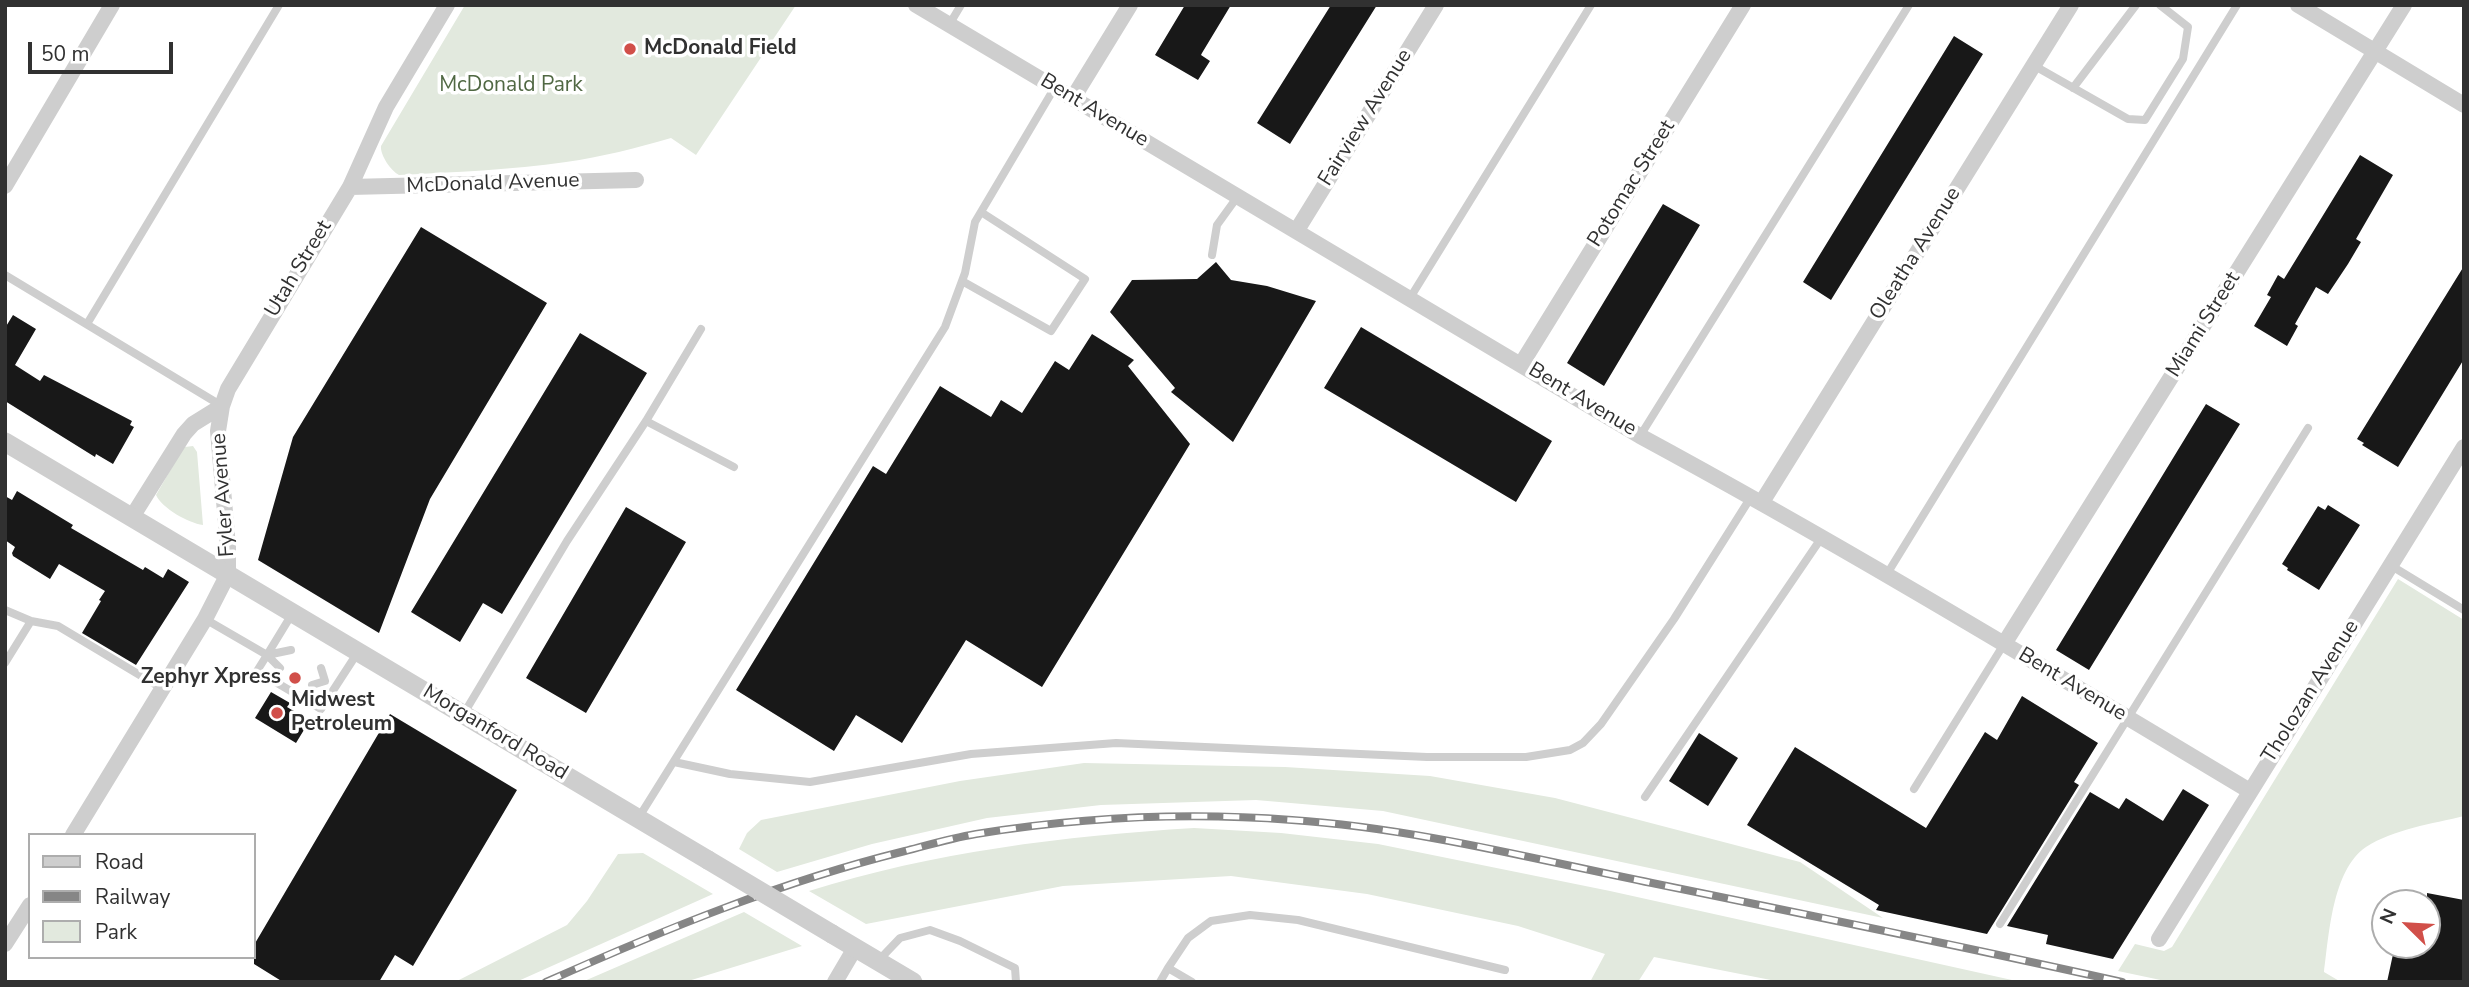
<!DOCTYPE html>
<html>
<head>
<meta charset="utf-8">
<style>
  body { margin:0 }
  #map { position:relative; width:2469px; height:987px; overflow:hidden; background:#fff; font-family:"Nunito Sans",sans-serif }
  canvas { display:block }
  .frame { position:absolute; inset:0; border:7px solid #313131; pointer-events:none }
  .legend { position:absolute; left:28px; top:833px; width:228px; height:126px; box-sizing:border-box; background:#fff; border:2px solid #adadad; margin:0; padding:9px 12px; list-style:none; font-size:21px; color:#313131 }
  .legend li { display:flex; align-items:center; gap:14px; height:35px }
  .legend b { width:35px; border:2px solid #adadad }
  .north { position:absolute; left:2371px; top:889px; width:70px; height:70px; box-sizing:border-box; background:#fff; border:2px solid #adadad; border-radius:50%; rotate:294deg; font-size:19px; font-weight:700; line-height:28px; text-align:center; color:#313131 }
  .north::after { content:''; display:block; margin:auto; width:24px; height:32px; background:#d14f49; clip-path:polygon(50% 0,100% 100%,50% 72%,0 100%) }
  .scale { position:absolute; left:28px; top:42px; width:145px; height:32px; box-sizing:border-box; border:4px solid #313131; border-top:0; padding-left:9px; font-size:21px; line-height:24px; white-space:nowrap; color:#313131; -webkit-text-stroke:5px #fff; paint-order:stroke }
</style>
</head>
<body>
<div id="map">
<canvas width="2469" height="987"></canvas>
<div class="frame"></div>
<ul class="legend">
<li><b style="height:9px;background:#cecece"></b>Road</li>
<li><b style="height:9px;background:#868686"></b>Railway</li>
<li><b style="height:19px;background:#e2e9de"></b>Park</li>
</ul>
<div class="north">N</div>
<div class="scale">50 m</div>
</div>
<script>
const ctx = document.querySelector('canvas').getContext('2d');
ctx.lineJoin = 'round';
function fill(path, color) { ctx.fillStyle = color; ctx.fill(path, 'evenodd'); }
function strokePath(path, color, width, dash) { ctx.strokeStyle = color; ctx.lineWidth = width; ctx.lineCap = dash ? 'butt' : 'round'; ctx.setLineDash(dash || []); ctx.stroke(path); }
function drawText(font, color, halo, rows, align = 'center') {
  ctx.font = font + ' "Nunito Sans",sans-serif'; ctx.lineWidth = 7; ctx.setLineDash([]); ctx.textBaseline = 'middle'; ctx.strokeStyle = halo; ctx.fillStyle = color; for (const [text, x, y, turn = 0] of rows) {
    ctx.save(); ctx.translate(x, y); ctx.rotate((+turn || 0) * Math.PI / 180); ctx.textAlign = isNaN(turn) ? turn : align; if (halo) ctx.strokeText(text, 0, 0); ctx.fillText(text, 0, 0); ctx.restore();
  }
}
const green = new Path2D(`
  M465 5H796L696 155 671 138C636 148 602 157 566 162 511 170 455 172 399 175 391 171 380 155 381 146Z
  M193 446 197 452 203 525C188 523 162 508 156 495L182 450 185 447Z
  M2398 579 2464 620V816C2432 824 2394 829 2366 847 2332 870 2329 936 2324 972L2341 982H2170L2118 971 2135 944 2164 951 2172 947Z
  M1084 763 1285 767 1430 776 1555 798 1800 862 1883 918 1383 811 1256 800 1101 805 987 818 872 844 777 872 739 849 747 833 761 820 960 781Z
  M1194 828 1281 833 1378 844 1610 891 2021 982H1781L1654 957 1638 982H1590L1605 954 1518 926 1367 894 1231 876 1063 886 866 924 809 891C933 852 1064 836 1194 828Z
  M643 853 713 894 516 982H455L567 925 587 901 618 854Z
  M744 912 802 946 685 982H582Z`);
const building = new Path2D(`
  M1185 5H1231L1202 53 1201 55 1210 61 1198 80 1155 55Z
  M1331 5H1377L1290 144 1257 123Z
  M1954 36 1983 54 1831 300 1803 282Z
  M2360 155 2393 175 2356 239 2361 242 2348 264 2328 294 2316 287 2295 324 2298 326 2287 346 2254 326 2271 297 2267 295 2278 275 2284 279Z
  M1663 204 1700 225 1604 386 1567 363Z
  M421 227 547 303 430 499 379 633 258 560 293 437Z
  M1216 262 1231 280 1267 286 1316 301 1233 442 1171 392 1175 388 1110 312 1132 280 1197 279Z
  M2464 266V359L2398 467 2362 445 2364 443 2357 439Z
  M13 315 36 329 15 365 40 381 44 375 132 421 130 425 134 427 113 464 96 454 95 457 5 401V328Z
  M1361 327 1552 441 1516 502 1324 388Z
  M580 333 647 373 502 614 483 603 460 642 411 612Z
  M1092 334 1134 360 1128 366 1190 444 1042 687 966 640 902 743 856 715 834 751 736 690 873 466 886 474 940 386 991 417 1001 400 1022 413 1055 361 1069 370Z
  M2206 404 2240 424 2089 670 2056 650Z
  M17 491 73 525 71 528 143 570 145 567 163 578 168 569 189 582 136 665 82 633 101 601 99 600 105 591 59 564 50 579 13 556 12 553 15 547 5 540V496L12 500Z
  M2328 505 2360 525 2319 590 2287 570 2288 568 2282 564 2318 506 2325 510Z
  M626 507 686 542 586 713 526 678Z
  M271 692 290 703 287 707 310 720 296 743 255 718Z
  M2022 696 2098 743 2074 782 2079 785 1987 934 1876 910 1879 905 1747 825 1795 747 1926 828 1985 732 1997 740Z
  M390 714 517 790 413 966 395 955 379 982H283L254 964V945Z
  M1699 733 1738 758 1708 806 1669 781Z
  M2183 789 2209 805 2113 959 2046 944 2048 935 2007 926 2090 792 2119 809 2126 798 2163 821Z
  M2427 893 2464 900V982H2387L2395 945H2427Z`);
const service = new Path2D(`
  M949 25 961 5
  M2033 65 2128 119 2145 120 2183 59 2188 27 2160 5
  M2073 88 2136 5
  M1212 255 1217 225 1238 196
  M5 275 222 406
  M962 281 1051 331 1085 279 981 212
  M1410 298 1591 5
  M87 324 279 5
  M646 421 734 467
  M1640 436 1909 5
  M2390 565 2464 610
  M1887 574 2237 5
  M5 610 31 621
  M205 619 267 655 292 614
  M267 655 257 671 321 709 358 652
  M5 663 31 621 58 626 163 689
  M280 668 267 655 291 650
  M312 685 325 681 321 668
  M463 715 567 541 646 421 701 329
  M674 762 730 774 810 782 971 754 1116 743 1427 757H1526L1570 750 1583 743 1601 724 1674 619 1751 497
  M1914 789 2004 644
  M1645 797 1822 537
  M639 817 945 327 965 273 975 222 1055 87
  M2000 924 2308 428
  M879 960 900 938 930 930 960 941 1015 968 1016 982
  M1168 968 1188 938 1211 921 1250 915 1298 920 1505 970
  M1160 982 1168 968 1192 982`);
const minor = new Path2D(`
  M916 5 1640 436C1847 548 2048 670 2250 791
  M2298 5 2464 105
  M1073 98 1130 5
  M5 186 112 5
  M350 187 636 180
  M1297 230 1436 5
  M1522 363 1743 5
  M1762 502 2071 5
  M132 517 184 434 193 424 222 406
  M2004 644 2404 5
  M73 835 205 619 228 574V547L218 431 222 406 228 389 350 187 386 107 447 5
  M2159 939 2464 447
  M5 944 30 905
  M835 982 855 948`);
const tertiary = new Path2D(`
  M5 442 708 860
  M832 934 913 982`);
const rail = new Path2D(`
  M546 982C663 930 780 882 905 851 928 845 952 838 976 834 1081 817 1186 812 1292 820 1413 828 1534 859 1652 883 1809 915 1966 947 2122 982`);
const tertiaryBridge = new Path2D(`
  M708 860 832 934`);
const markers = [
  [630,49,7,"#d14f49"],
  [295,678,7,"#d14f49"],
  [277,713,7,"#d14f49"]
];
const poiNames = [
  ["McDonald Field",644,49],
  ["Zephyr Xpress",281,678,"right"],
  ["Midwest",291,701],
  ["Petroleum",291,725]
];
const parkNames = [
  ["McDonald Park",511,86]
];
const streetNames = [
  ["Bent Avenue",1094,111,31],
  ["Fairview Avenue",1366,118,-58],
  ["McDonald Avenue",493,184,-2],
  ["Potomac Street",1632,184,-58],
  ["Oleatha Avenue",1916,254,-58],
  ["Utah Street",299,269,-59],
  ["Miami Street",2204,325,-58],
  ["Bent Avenue",1582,400,31],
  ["Fyler Avenue",224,495,-94],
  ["Bent Avenue",2072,685,31],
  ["Tholozan Avenue",2311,692,-58],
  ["Morganford Road",495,733,31]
];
fill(green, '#e2e9de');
fill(building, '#181818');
strokePath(service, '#cecece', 8);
strokePath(minor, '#cecece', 16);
strokePath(tertiary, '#cecece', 19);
strokePath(rail, '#868686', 8);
strokePath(rail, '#fff', 5, [16]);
strokePath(tertiaryBridge, '#cecece', 19);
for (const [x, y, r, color] of markers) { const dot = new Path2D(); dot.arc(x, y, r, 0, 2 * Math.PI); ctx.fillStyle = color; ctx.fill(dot); strokePath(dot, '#fff', 2.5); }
drawText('bold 21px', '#313131', '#fff', poiNames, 'left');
drawText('21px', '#506843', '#fff', parkNames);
drawText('21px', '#313131', '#fff', streetNames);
</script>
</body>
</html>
